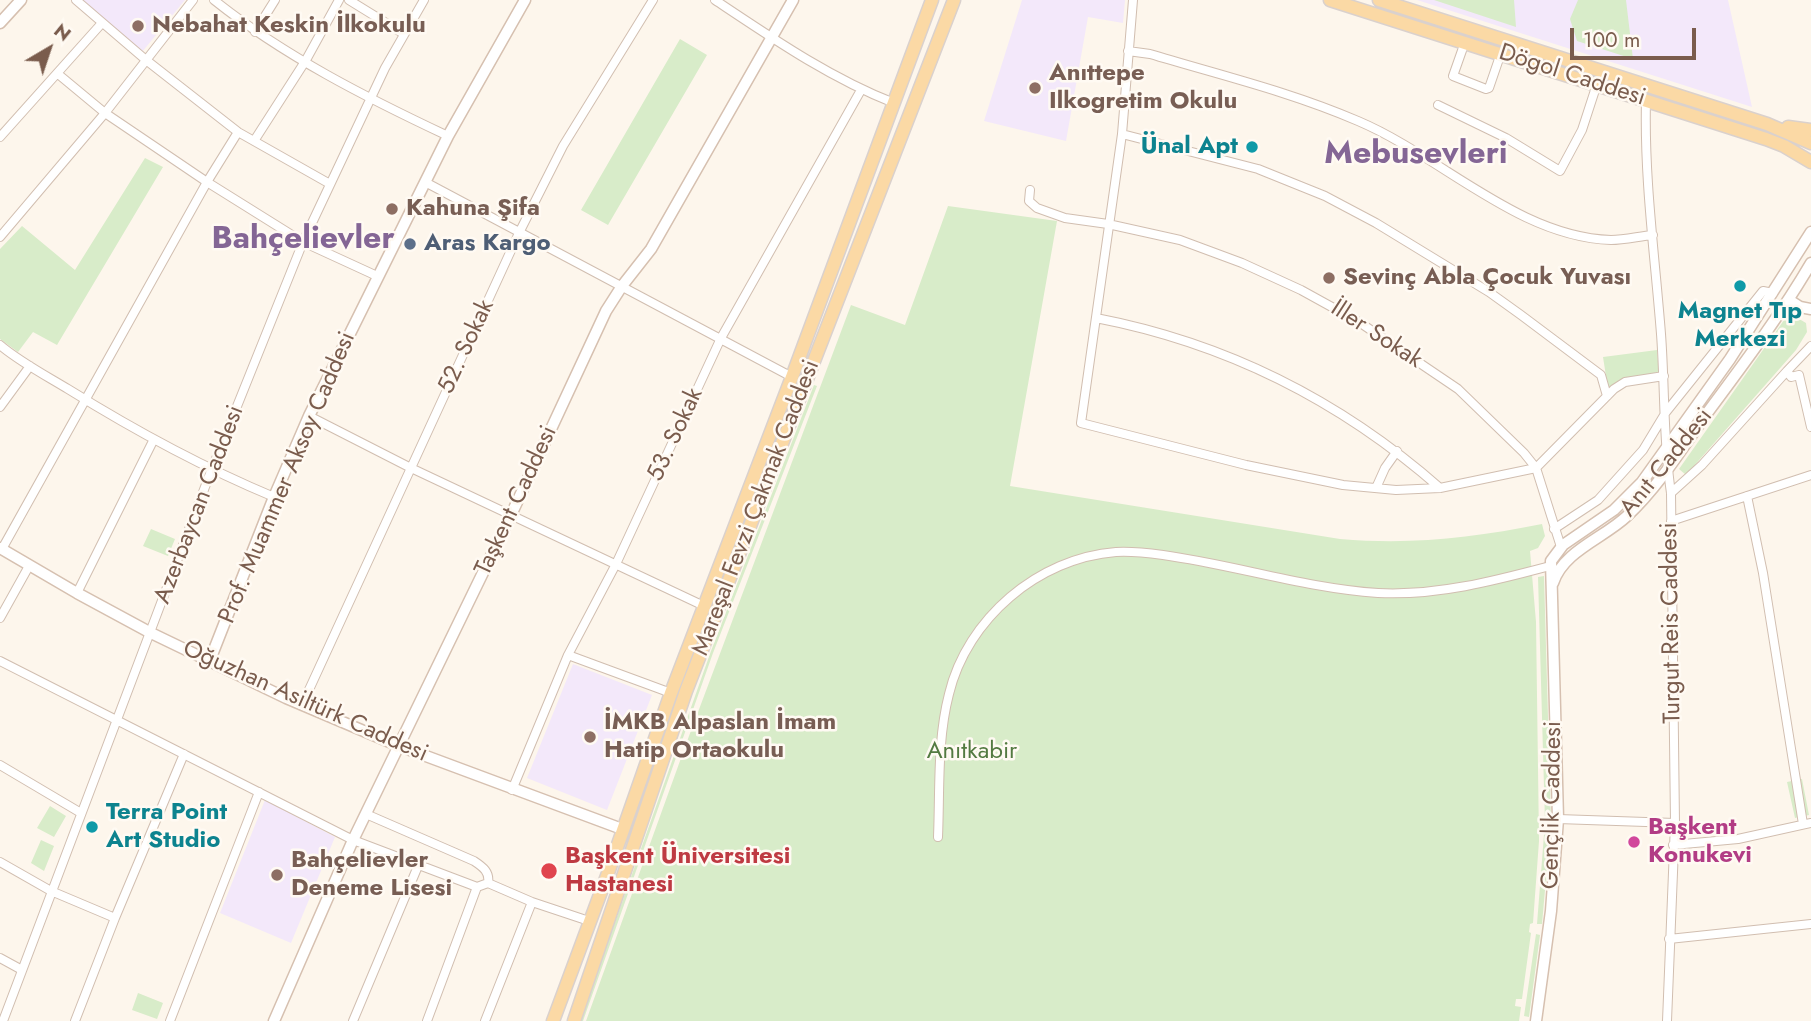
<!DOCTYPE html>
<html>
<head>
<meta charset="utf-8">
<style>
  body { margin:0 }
  #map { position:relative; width:1811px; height:1021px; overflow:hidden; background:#fdf6ec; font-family:Jost,sans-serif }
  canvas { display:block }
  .north { position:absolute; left:14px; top:14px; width:70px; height:70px; -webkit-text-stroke:5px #fffaf3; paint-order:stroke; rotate:39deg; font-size:19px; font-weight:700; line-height:28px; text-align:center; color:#7a5c4d }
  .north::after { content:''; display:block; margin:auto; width:24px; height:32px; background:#7a5c4d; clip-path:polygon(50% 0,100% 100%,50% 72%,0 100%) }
  .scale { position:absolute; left:1570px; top:28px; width:126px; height:32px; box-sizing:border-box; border:4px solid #7a5c4d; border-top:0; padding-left:9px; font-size:21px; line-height:24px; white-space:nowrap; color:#7a5c4d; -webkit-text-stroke:5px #fffaf3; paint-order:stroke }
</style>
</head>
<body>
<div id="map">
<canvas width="1811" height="1021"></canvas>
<div class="north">N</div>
<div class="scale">100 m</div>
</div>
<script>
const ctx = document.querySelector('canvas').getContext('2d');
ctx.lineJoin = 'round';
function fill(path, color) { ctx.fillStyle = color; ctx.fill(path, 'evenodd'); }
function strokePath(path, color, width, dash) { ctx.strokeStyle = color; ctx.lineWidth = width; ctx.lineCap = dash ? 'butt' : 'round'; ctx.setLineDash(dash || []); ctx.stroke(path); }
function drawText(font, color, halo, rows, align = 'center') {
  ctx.font = font + ' Jost,sans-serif'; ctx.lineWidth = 5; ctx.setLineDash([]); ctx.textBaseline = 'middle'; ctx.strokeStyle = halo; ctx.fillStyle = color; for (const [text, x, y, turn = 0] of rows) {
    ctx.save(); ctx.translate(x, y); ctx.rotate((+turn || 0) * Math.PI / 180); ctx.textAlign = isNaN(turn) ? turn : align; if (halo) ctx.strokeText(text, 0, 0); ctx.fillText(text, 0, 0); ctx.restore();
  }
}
const education = new Path2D(`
  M83 0H185L142 52Z
  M1022 0H1125L1123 23 1088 17 1066 141 984 121Z
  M1417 0H1728L1752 107Z
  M573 664 652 695 607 810 527 778Z
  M265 800 335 837 291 943 220 913Z`);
const green = new Path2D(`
  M1434 0H1514L1516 27Z
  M1578 0H1626L1633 59 1577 41 1570 19Z
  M680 39 707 55 608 225 581 210Z
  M145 158 163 167 57 345 33 332 18 352 0 339V249L22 226 75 270Z
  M948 206 1057 221 1010 486 1340 539C1412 545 1471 538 1542 524L1545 536 1538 548 1530 551 1536 622 1539 841 1533 923 1530 924 1529 932 1531 933 1522 999H1516L1515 1006 1521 1007 1519 1021H586L689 736 851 305 905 325Z
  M1789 313 1806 323 1807 332 1796 350 1686 475 1679 469Z
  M1657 350 1659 372 1623 379 1608 389 1603 357Z
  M814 385 817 386 713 653 583 1021H580L711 651Z
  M151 529 175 539 168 556 143 546Z
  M1544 576 1551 822 1542 924H1537L1545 822 1538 577Z
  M1802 779 1809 815 1795 818 1787 782Z
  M50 806 66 816 54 837 37 828Z
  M41 840 54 846 44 871 31 863Z
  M1536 934 1540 935 1529 1017 1524 1016Z
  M138 993 163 1003 157 1019 132 1010Z`);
const street = new Path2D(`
  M76 0 146 60 238 132 330 184
  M214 0C284 56 367 98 448 136
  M349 0 404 34
  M715 0C772 38 830 78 894 103
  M1133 0 1122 134 1081 423 1246 465 1343 485 1396 490 1440 488 1536 468 1614 389 1625 382 1664 376
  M255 32 275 0
  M1465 42 1453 76 1486 89 1489 88 1501 53
  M1128 51 1150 54C1220 75 1291 92 1358 121 1441 156 1518 237 1611 240 1625 240 1640 236 1653 235
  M58 74 105 113 207 182 303 242 377 276
  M1646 101C1644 178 1655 257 1661 334 1665 387 1663 441 1671 493L1675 823 1667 1021
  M1438 105 1506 138 1560 171 1582 130 1597 84
  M1122 134 1258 169 1325 196 1376 223 1489 292 1521 315 1601 375 1607 396
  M0 137 102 23
  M254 141 306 60 339 0
  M425 182 792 377
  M1030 190 1029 201 1037 208 1065 218 1108 224 1180 240 1242 263 1301 290 1359 322 1458 389 1524 453 1536 468 1561 547
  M0 237 105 113 193 0
  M1096 318C1226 343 1341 401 1440 488
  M0 345C20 362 45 375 68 389 134 430 202 467 274 497
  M1811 346 1787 371 1791 377 1799 375 1811 427
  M0 407 30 366
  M309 416 411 468 704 606
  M1376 488 1385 468 1397 451
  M1671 493 1702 465 1787 371
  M1747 496 1763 573 1803 824
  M1671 521 1811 475
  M1554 529 1598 500 1643 450 1666 412 1763 291 1773 293
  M2 549 207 182 238 132
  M77 593 154 439
  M0 618 29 566
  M568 655 671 693
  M0 661 353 840 477 887 488 883 532 902 589 921
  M302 705 519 233 563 146 653 0
  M0 765 81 813
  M512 790 568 655 616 564 721 338 861 90
  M366 814 474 861C483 867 490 872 488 883
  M1558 819 1675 823
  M938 837C940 790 937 740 949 694 967 619 1038 558 1116 552 1131 551 1148 553 1163 555 1235 565 1305 588 1378 593 1436 596 1494 581 1550 566
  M1673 845 1738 839 1811 823
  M0 862 51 891 115 918
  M1669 939 1811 924
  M0 958 22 970
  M3 1021 211 471 303 242 385 68 424 0
  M75 1021 115 918 184 754
  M170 1021 259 792
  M353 1021 418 866
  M427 1021 477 887
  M485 1021 532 902`);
const secondary = new Path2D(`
  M0 23 21 0
  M1789 300 1800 307 1811 309
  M0 548 77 593 151 633 286 698 399 746 622 829
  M1553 583C1563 551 1604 538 1627 516 1658 487 1681 450 1705 416 1742 366 1780 316 1811 263
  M210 660 274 497 309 416 448 136 525 0
  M274 1021 353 840 511 515 606 311 622 286 651 249 793 0
  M1536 1021 1551 911 1558 819 1551 561 1563 545 1614 510 1642 482 1730 359 1811 232`);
const primary = new Path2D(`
  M1330 0 1766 139 1784 146 1811 162
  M1379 0 1767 124 1811 143
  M1788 127 1811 130
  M553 1021 608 873 671 693 792 377 932 0
  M574 1021 686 691 954 0`);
const markers = [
  [138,26,7,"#8d6e63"],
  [1035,88,7,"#8d6e63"],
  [1252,147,7,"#0f9aa8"],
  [392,209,7,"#8d6e63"],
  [410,244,7,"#5c6f8a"],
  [1329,278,7,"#8d6e63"],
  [1740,286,7,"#0f9aa8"],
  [590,737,7,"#8d6e63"],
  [92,827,7,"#0f9aa8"],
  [1634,842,7,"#d1479c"],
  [549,871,9,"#e0444e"],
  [277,875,7,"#8d6e63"]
];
const educationNames = [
  ["Nebahat Keskin İlkokulu",152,26],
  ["Anıttepe",1049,74],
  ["Ilkogretim Okulu",1049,102],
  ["Kahuna Şifa",406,209],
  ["Sevinç Abla Çocuk Yuvası",1343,278],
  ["İMKB Alpaslan İmam",604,723],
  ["Hatip Ortaokulu",604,751],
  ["Bahçelievler",291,861],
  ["Deneme Lisesi",291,889]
];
const streetNames = [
  ["Dögol Caddesi",1572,76,18],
  ["İller Sokak",1376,335,33],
  ["52. Sokak",467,347,-65],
  ["53. Sokak",676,435,-65],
  ["Anıt Caddesi",1667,463,-51],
  ["Prof. Muammer Aksoy Caddesi",288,478,-67],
  ["Taşkent Caddesi",517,501,-65],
  ["Azerbaycan Caddesi",200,505,-69],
  ["Mareşal Fevzi Çakmak Caddesi",757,508,-69],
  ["Turgut Reis Caddesi",1672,623,-91],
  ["Oğuzhan Asiltürk Caddesi",305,702,24],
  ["Gençlik Caddesi",1553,805,-89]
];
const cultureNames = [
  ["Ünal Apt",1238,147],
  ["Magnet Tıp",1740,312,"center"],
  ["Merkezi",1740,340,"center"],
  ["Terra Point",106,813,"left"],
  ["Art Studio",106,841,"left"]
];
const serviceNames = [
  ["Aras Kargo",424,244]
];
const parkNames = [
  ["Anıtkabir",972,752]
];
const hotelNames = [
  ["Başkent",1648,828],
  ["Konukevi",1648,856]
];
const healthNames = [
  ["Başkent Üniversitesi",565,857],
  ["Hastanesi",565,885]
];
const districtNames = [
  ["Mebusevleri",1416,155],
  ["Bahçelievler",303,240]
];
fill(education, '#f3e8fa');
fill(green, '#d8ecc9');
strokePath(street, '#d1beb0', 10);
strokePath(secondary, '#d6c0b0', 13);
strokePath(primary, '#dad1cd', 15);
strokePath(street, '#fff', 8);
strokePath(secondary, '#fff', 10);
strokePath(primary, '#fbd9a5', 12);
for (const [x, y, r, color] of markers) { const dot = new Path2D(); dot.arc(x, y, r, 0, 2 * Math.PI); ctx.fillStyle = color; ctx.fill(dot); strokePath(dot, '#fffaf3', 2.5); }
drawText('bold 24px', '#785e54', '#fffaf3', educationNames, 'left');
drawText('24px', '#7a5c4d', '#fffaf3', streetNames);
drawText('bold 24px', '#0d838f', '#fffaf3', cultureNames, 'right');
drawText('bold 24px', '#4e5e75', '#fffaf3', serviceNames, 'left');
drawText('24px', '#537a41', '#fffaf3', parkNames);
drawText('bold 24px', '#b23c85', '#fffaf3', hotelNames, 'left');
drawText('bold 24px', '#be3a42', '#fffaf3', healthNames, 'left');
drawText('bold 32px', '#846695', '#fffaf3', districtNames);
</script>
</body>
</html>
